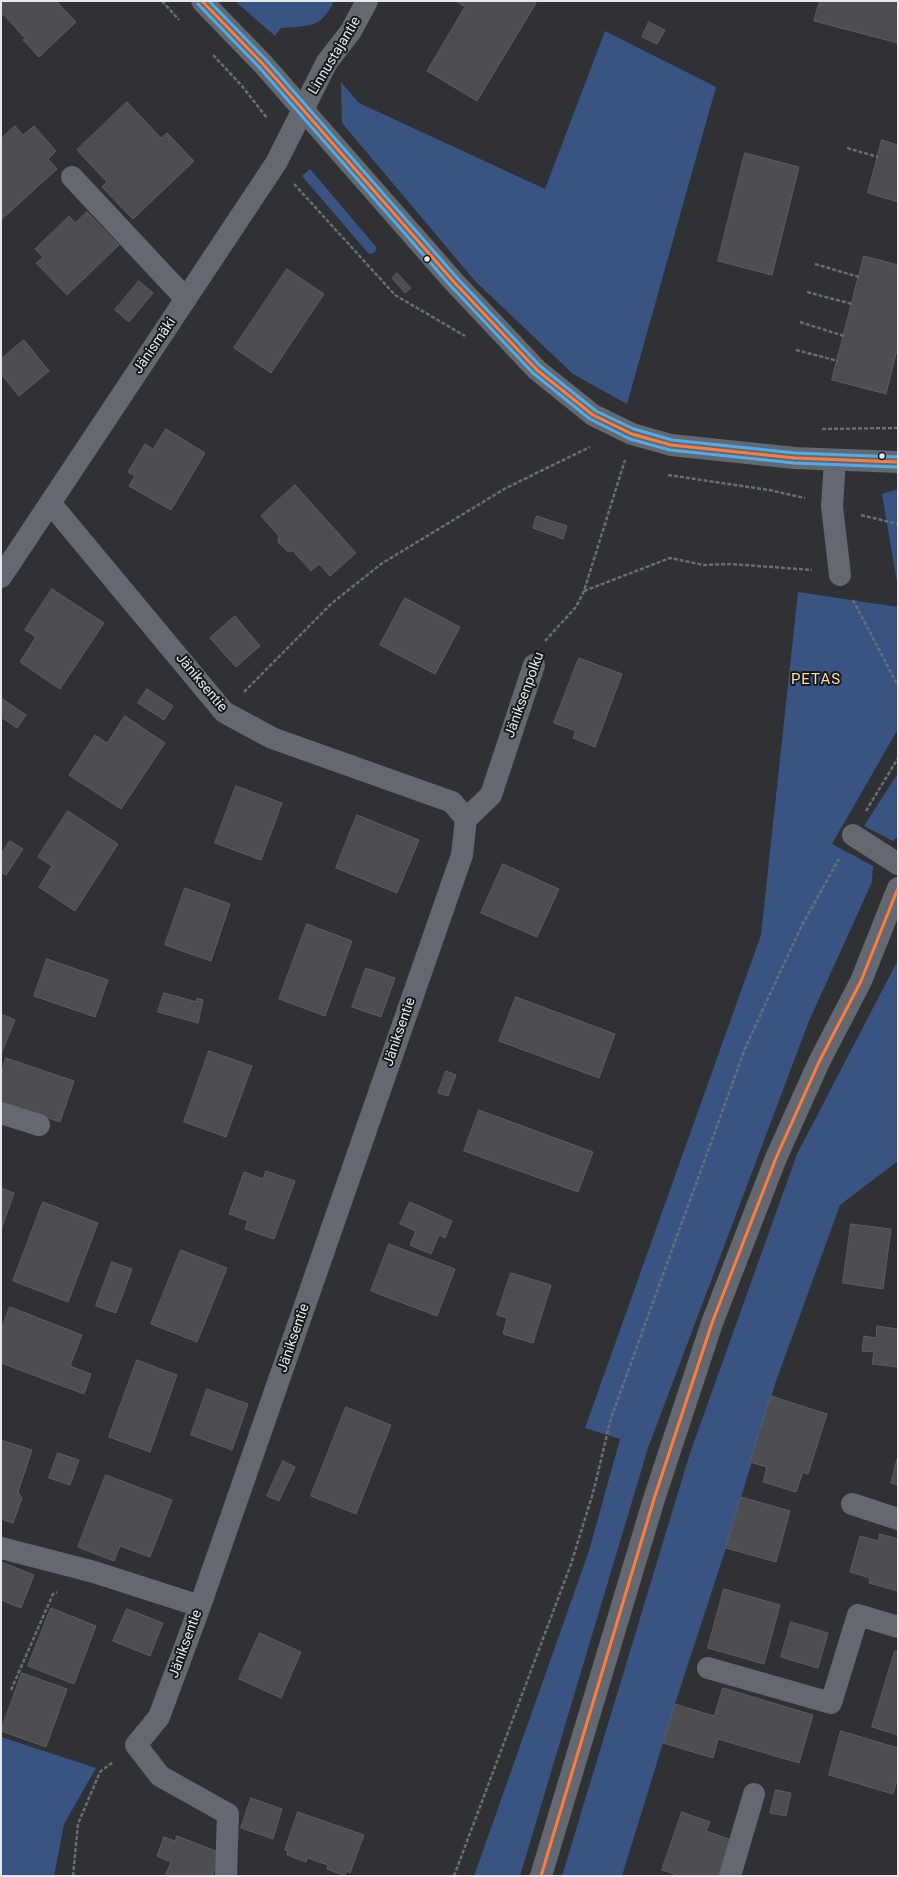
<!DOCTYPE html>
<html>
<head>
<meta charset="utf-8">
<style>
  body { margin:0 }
  #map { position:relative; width:899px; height:1877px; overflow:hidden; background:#2f3134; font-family:Roboto,sans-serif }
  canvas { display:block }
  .frame { position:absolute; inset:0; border:2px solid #e6e8ea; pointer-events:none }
</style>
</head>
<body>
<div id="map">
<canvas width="899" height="1877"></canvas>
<div class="frame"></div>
</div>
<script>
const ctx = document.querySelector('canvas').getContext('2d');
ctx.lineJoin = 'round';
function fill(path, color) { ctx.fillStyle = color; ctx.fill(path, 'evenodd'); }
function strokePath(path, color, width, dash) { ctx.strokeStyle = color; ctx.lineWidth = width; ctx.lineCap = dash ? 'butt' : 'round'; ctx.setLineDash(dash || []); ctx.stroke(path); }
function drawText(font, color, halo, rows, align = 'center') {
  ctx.font = font + ' Roboto,sans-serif'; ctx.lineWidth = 4; ctx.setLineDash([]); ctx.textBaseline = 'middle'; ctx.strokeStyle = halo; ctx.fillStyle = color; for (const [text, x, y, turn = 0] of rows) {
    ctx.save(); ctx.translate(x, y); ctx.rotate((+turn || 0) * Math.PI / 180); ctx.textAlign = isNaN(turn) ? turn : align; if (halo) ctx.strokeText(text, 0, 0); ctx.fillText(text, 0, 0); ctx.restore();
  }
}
const green = new Path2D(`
  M235 1H334C320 30 309 25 281 28L275 36Z
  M605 31 716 87 627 404 573 374 475 281 342 123 341 82 359 103 545 189Z
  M310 169 377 248 374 253 369 254 302 176Z
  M898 489V588L882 494Z
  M798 592 898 607V729L832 844 873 866 872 882 809 1021 648 1448 520 1876H474L589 1551 620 1439 585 1428 761 935Z
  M898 773V836L893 841 864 826Z
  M898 960V1161L840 1205 775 1384 726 1548 675 1704 622 1876H562L690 1453 797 1154Z
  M1 1737 96 1768 64 1824 54 1876H1Z`);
const building = new Path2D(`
  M1 1H56L76 22 39 57 23 40 25 38 3 14 1 16Z
  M456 1H533L536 3 477 101 427 71 465 7Z
  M820 1H898V43L814 21Z
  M649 22 665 30 657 44 642 37Z
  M127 102 161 138 167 133 194 161 133 219 102 187 107 182 77 150Z
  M15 126 23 135 34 126 56 151 48 159 57 169 2 219 1 139Z
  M882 140 898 145V202L868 193Z
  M745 153 799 167 772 275 718 261Z
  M87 212 119 245 67 295 36 263 43 257 35 249 69 216 75 223Z
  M864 256 898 265V346L886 394 832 380Z
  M287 269 324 294 271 373 234 348Z
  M397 273 411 288 405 293 392 278Z
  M139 281 153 293 129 322 115 310Z
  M24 340 49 371 19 396 1 374V359Z
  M166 429 205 453 171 510 129 486 135 476 128 472 145 444 153 449Z
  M295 485 356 553 330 576 319 564 311 571 293 551H287L278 542 279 536 261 516Z
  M537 516 567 526 563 539 533 528Z
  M52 589 104 623 60 689 20 662 36 637 25 630Z
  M405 598 460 627 435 674 380 645Z
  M235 616 260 646 236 667 210 638Z
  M579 658 622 674 595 747 573 738 576 731 554 723Z
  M147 689 173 706 164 720 138 703Z
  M1 698 26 715 17 728 1 717Z
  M125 716 165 743 121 809 69 775 95 735 107 743Z
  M236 786 282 803 261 860 215 843Z
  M68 811 118 844 75 911 39 887 52 866 38 857Z
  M357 815 419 840 397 893 336 868Z
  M10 841 23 849 6 875 1 872V854Z
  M503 864 559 889 537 937 481 913Z
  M185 888 230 904 211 961 165 945Z
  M307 924 352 941 325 1016 279 999Z
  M47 959 108 980 95 1017 34 996Z
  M366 968 395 978 381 1017 352 1007Z
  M164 993 197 1002V998L203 1000 198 1023 158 1012Z
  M516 997 615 1034 599 1078 499 1041Z
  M1 1014 15 1020 1 1054Z
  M209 1051 252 1066 226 1137 184 1122Z
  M6 1058 74 1081 60 1122 1 1102V1074Z
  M446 1071 456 1075 448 1096 438 1093Z
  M479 1110 593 1152 578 1192 464 1151Z
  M266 1171 295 1181 274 1239 245 1229 248 1221 229 1214 244 1172 263 1179Z
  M1 1188 14 1193 1 1230Z
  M43 1202 98 1223 68 1302 13 1281Z
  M410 1202 452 1221 445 1238 439 1235 431 1254 410 1245 416 1231 400 1224Z
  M851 1224 891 1229 883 1289 843 1283Z
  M389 1244 455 1269 437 1316 371 1291Z
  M181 1250 227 1268 197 1342 151 1324Z
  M112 1262 132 1269 116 1313 96 1306Z
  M511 1273 551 1285 533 1343 503 1334 507 1318 497 1315Z
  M10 1307 82 1335 70 1366 91 1374 84 1394 1 1363V1330Z
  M877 1326 898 1329V1367L872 1364 874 1352 862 1351 864 1336 876 1338Z
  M137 1360 177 1375 150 1452 109 1437Z
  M207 1389 248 1404 232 1450 191 1435Z
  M771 1396 827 1414 808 1474 803 1472 796 1492 763 1482 767 1467 750 1462Z
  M346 1407 391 1425 356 1514 311 1496Z
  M1 1440 32 1450 18 1492 22 1498 13 1523 1 1519Z
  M58 1453 79 1460 70 1485 49 1478Z
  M898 1456V1485L891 1483Z
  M283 1461 295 1467 279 1501 267 1496Z
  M106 1475 172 1500 150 1557 120 1546 114 1561 78 1547Z
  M741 1497 790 1511 776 1562 726 1548Z
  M880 1534 898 1539V1591L869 1583 870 1578 850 1572 860 1536 878 1541Z
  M1 1562 34 1575 21 1608 1 1600Z
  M724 1589 780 1605 764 1664 708 1648Z
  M51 1608 96 1626 74 1684 28 1666Z
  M127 1609 163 1623 150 1656 113 1641Z
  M791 1622 828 1633 818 1668 781 1657Z
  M260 1633 301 1652 281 1698 239 1679Z
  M895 1651 898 1652V1735L872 1727Z
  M22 1673 67 1689 46 1747 1 1731Z
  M723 1688 813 1715 799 1763 718 1739 713 1758 663 1743 675 1704 714 1716Z
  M841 1731 898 1748V1777L893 1794 829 1775Z
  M776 1790 791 1793 786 1816 770 1813Z
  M251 1798 282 1809 273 1839 241 1828Z
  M298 1812 364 1835 350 1873 347 1871 345 1876 327 1869 328 1865 307 1858 306 1862 287 1855 288 1851 285 1850Z
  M682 1812 710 1822 706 1831 734 1841 722 1876H677V1875L662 1870Z
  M177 1836 221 1853 212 1876H165L171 1862 157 1856 164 1837 175 1841Z`);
const path = new Path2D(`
  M162 1 179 20
  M213 55 242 86 267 118
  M847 148 878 157
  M294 184 395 295 465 336
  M815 264 859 277
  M807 292 852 304
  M800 322 844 336
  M796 350 838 361
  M822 429 898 428
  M668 475 769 490 805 498
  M861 515 898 524
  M584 591 670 558 704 565 731 564 812 570
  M853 600 898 686
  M545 641 576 607 584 591 625 460
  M244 692 331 604 381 564 506 488 590 447
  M866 811 898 758
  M11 1690 53 1594 57 1592
  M73 1876 78 1824 100 1772 113 1762
  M454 1876 571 1564 593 1493 611 1418 746 1046 802 925 839 859`);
const minor = new Path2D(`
  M72 177 186 299
  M835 460 832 506 840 575
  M51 504 224 712 272 738 452 802 466 819 462 855 200 1606 159 1717 136 1745 160 1776 228 1814 226 1876
  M1 577 276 163 327 62 351 31 367 1
  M466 819 491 795 534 665
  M853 835 898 864
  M1 1113 39 1125
  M852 1504 898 1519
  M1 1548 94 1572 200 1606
  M708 1668 831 1703 858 1615 898 1627
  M730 1876 754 1794`);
const major = new Path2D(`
  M202 1 263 64 454 282 537 370 593 415 632 434 671 445 795 458 898 462
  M541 1876 654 1499 712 1323 776 1158 819 1062 861 981 898 888`);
const bus1 = new Path2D(`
  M202 1 263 64 454 282 537 370 593 415 632 434 671 445 795 458 898 462
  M541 1876 654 1499 712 1323 776 1158 819 1062 861 981 898 888`);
const bus2 = new Path2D(`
  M198 4 259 67 450 285 533 373 590 419 630 439 670 450 794 463 898 467`);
const bus3 = new Path2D(`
  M209 1 267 61 458 279 540 366 596 411 634 429 672 440 795 453 898 457`);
const markers = [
  [427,259,3.5,"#e6e8ea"],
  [882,456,3.5,"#e6e8ea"]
];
const streetNames = [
  ["Linnustajantie",335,56,-59],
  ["Jänismäki",155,346,-56],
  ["Jäniksentie",201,683,50],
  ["Jäniksenpolku",525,695,-70],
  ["Jäniksentie",400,1032,-71],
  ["Jäniksentie",294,1338,-71],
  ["Jäniksentie",186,1644,-70]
];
const neighbourhoodNames = [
  ["PETAS",816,680]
];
fill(green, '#395482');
fill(building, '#4d4e51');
strokePath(building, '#5c5d5f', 1);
strokePath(path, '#696d74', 2.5, [4, 2]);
strokePath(minor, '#636871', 22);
strokePath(major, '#636871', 22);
strokePath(bus1, '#ff7c3d', 3);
strokePath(bus2, '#4dace9', 3);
strokePath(bus3, '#4dace9', 3);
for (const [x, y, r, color] of markers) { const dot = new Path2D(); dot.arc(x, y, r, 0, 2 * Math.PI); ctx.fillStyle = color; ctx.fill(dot); strokePath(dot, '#17191a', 1.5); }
drawText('14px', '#e6e8ea', '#17191a', streetNames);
ctx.letterSpacing = '1px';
drawText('15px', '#fedda5', '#17191a', neighbourhoodNames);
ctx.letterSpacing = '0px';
</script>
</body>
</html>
